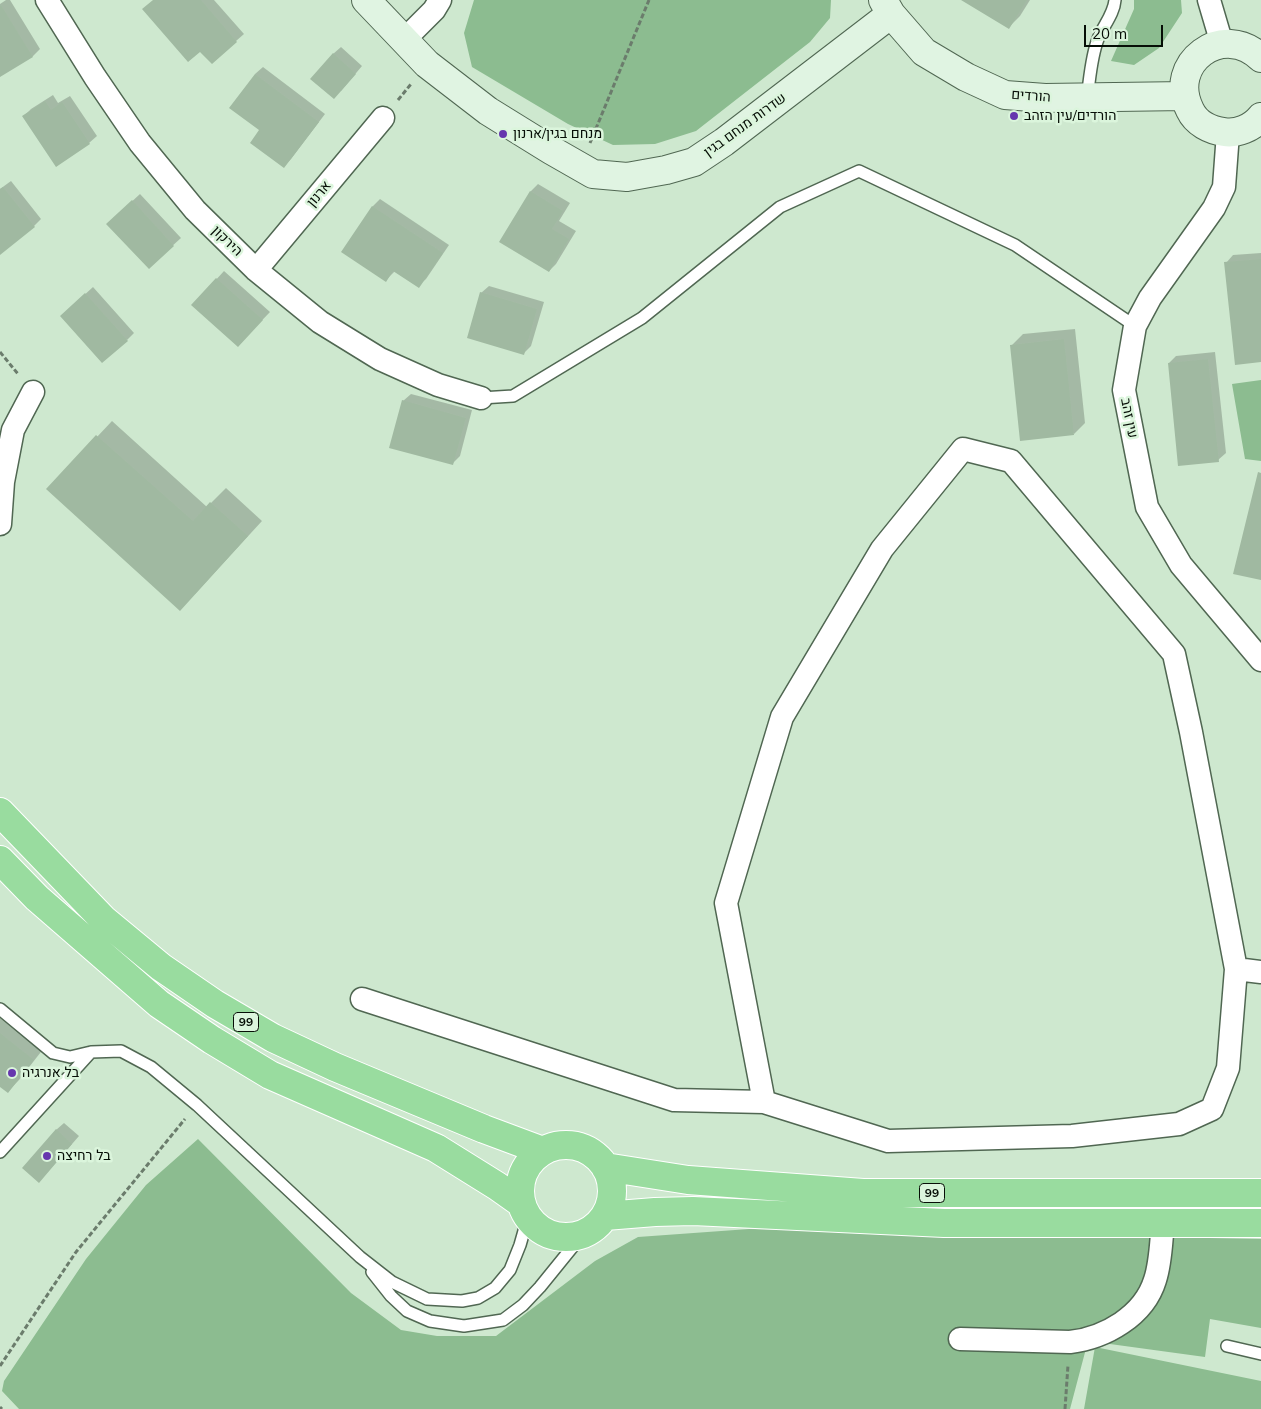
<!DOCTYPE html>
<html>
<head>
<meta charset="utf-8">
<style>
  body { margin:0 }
  #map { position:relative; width:1261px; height:1409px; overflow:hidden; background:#cee8cf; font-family:Mulish,sans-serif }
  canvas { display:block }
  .scale { position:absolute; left:1084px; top:25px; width:79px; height:22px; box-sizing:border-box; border:2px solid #060e06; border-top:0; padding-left:6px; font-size:15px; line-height:18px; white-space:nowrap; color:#060e06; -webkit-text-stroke:4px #dbf5dc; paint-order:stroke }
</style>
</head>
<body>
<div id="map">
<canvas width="1261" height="1409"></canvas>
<div class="scale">20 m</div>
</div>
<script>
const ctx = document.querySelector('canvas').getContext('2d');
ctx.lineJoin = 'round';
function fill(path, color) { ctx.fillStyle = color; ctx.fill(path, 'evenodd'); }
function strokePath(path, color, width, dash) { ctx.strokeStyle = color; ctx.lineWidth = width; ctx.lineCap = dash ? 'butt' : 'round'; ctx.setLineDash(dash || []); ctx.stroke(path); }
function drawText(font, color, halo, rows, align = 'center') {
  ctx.font = font + ' Mulish,Heebo,sans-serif'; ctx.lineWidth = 5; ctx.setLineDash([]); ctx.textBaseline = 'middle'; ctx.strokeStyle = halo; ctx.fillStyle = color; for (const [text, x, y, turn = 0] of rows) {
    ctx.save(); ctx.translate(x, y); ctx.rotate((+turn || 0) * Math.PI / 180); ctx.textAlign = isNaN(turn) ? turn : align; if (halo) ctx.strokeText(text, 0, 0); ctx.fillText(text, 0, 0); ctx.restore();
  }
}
const green = new Path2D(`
  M474 0H831L830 18 810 42 696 131 655 144 613 145 568 124 472 67 464 33Z
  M1134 0H1181L1182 13 1159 48 1134 65 1111 61 1134 9Z
  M1261 380V461L1245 459 1232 384Z
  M198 1139 351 1293 401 1330 437 1336H496L595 1261 638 1237 749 1229 1261 1239V1328L1210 1319 1205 1357 1088 1341 1070 1409H19L2 1391 4 1381 86 1259 146 1185Z
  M1095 1347 1261 1381V1409H1084Z`);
const shadow = new Path2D(`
  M6 0H10L40 49 33 56 0 76V4Z
  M153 0H214L244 34 212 62Z
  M964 0H1030L1020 16 1009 27Z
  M341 47 362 66 341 91 333 54Z
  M263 67 325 114 291 159 284 166 261 130 255 74Z
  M53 95 58 103 70 96 97 136 89 143 24 116 31 109Z
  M11 181 41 219 34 226 0 253V189Z
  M538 184 570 203 559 221 576 231 556 264 549 271 501 242 531 191Z
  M140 194 181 238 149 267 115 217Z
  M380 199 449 245 426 279 418 286 395 271 386 280 343 251 373 206Z
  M1261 253V361L1226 263 1233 255Z
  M224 271 270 312 245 338 193 305Z
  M489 286 544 302 531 346 524 353 481 293Z
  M93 287 134 333 127 340 69 309Z
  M1075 329 1085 423 1074 434 1012 345 1023 334Z
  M1215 352 1226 453 1218 460 1169 363 1176 356Z
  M411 394 472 410 460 456 452 464 403 401Z
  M112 421 207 507 226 488 262 521 195 594 48 489Z
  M0 1013 44 1048 19 1080 8 1091 0 1085Z
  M64 1123 79 1136 46 1174 56 1130Z`);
const building = new Path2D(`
  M153 0H201L237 42 212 64 200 52 188 62 142 9Z
  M961 0H1027L1009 29Z
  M1 5 33 57 0 77V6Z
  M333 53 356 74 334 99 310 79Z
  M255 74 319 122 284 168 250 143 259 130 229 108Z
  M45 101 51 110 62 102 90 144 56 167 22 116Z
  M3 187 35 227 0 255V189Z
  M530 191 563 211 552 229 569 239 549 272 499 242Z
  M132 200 174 246 149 269 106 224Z
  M372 206 443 253 419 288 393 271 386 282 341 252Z
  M1261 259V362L1235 365 1224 262Z
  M216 278 263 320 238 347 191 305Z
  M480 292 537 309 524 355 467 338Z
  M85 293 128 341 102 363 60 316Z
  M1064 339 1074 435 1020 441 1010 345Z
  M1208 359 1219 462 1178 466 1168 363Z
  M402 400 466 418 453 465 389 448Z
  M96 435 193 521 210 502 248 536 180 611 46 489Z
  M1258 472 1261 473V580L1233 574Z
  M0 1033 34 1060 8 1093 0 1087Z
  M56 1129 72 1144 39 1183 22 1168Z`);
const path = new Path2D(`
  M398 100 411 84
  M590 143 649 0
  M0 352 18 374
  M0 1366 76 1252 185 1119
  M0 1407 2 1409
  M1065 1409 1068 1365`);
const lane = new Path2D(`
  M1087 98C1090 78 1091 57 1098 39 1103 26 1114 14 1115 0
  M481 398 513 396 642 318 780 207 859 171 1015 245 1135 326
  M0 1009 53 1053 70 1057 91 1052 121 1051 151 1067 197 1105 360 1257 392 1282 427 1299 462 1301 478 1298 495 1288 510 1270 520 1245 528 1217
  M0 1152 91 1052
  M372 1272 391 1296 407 1311 430 1321 464 1326 503 1320 523 1305 540 1287 583 1234
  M1227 1346 1261 1354`);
const street = new Path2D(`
  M47 0 95 77 140 143 195 210 256 270 320 322 380 359 438 385 481 398
  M1209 0 1222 44
  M404 40 434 10 440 0
  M1228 133 1224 187 1214 208 1150 298 1135 326 1124 390 1147 507 1181 565 1261 660
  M256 270 383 118
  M0 524 3 482 13 430 33 392
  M1236 969 1261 972
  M362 999 674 1100 764 1102 888 1141 1072 1136 1179 1124 1212 1109 1228 1068 1236 969 1191 732 1174 654 1011 461 963 449 882 549 782 717 726 903 764 1102
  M960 1339 1070 1342C1105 1338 1144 1316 1155 1280 1161 1262 1161 1241 1163 1223`);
const secondary = new Path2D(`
  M366 0 427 64 488 111 551 150 593 174 627 177 666 170 694 162 724 142 891 14
  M883 0 891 14 924 52 966 77 1005 95 1045 98 1185 96
  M1261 58C1223 21 1166 63 1190 110 1196 123 1210 130 1224 132 1237 134 1252 128 1261 117`);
const highway = new Path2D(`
  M0 812 103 919 161 967 215 1004 273 1038 335 1067 484 1129 543 1151
  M0 860 37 898 159 1004 212 1040 270 1075 436 1148 497 1186 521 1203
  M520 1191a46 46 0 1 1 92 0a46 46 0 1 1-92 0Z
  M605 1167 688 1180 863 1193H1261
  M605 1216 655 1212 693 1211 944 1223H1261`);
const markers = [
  [1014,116,5,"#6637ae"],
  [503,134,5,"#6637ae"],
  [12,1073,5,"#6637ae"],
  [47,1156,5,"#6637ae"]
];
const shields = [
  [246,1022,25],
  [932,1193,25]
];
const shieldNames = [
  ["99",246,1022],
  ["99",932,1193]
];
const streetNames = [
  ["הורדים",1031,96,4],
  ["שדרות מנחם בגין",745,125,-36],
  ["ארנון",319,194,-50],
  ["הירקון",227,241,44],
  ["עין זהב",1129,418,79]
];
const poiNames = [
  ["הורדים/עין הזהב",1024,116],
  ["מנחם בגין/ארנון",513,134],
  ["בל אנרגיה",22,1073],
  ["בל רחיצה",57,1156]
];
fill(green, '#8cbc90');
fill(shadow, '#0003');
fill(building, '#a0b9a1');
strokePath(lane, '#506752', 14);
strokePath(street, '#506752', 25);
strokePath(secondary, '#506752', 30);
strokePath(highway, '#fff', 30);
strokePath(path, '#6b7c6c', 3, [5, 2.5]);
strokePath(lane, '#fff', 11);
strokePath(street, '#fff', 22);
strokePath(secondary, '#e0f4e2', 28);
strokePath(highway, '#99dc9f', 28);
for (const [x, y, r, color] of markers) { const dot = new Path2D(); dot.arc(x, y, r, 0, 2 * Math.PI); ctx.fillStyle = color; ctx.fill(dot); strokePath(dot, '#dbf5dc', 2); }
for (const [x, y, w] of shields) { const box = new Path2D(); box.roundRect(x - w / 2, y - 9.5, w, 19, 4); ctx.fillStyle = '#dbf5dc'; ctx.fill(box); strokePath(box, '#060e06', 1); }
drawText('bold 12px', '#060e06', null, shieldNames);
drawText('14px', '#060e06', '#dbf5dc', streetNames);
drawText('14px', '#060e06', '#dbf5dc', poiNames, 'left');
</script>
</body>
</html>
